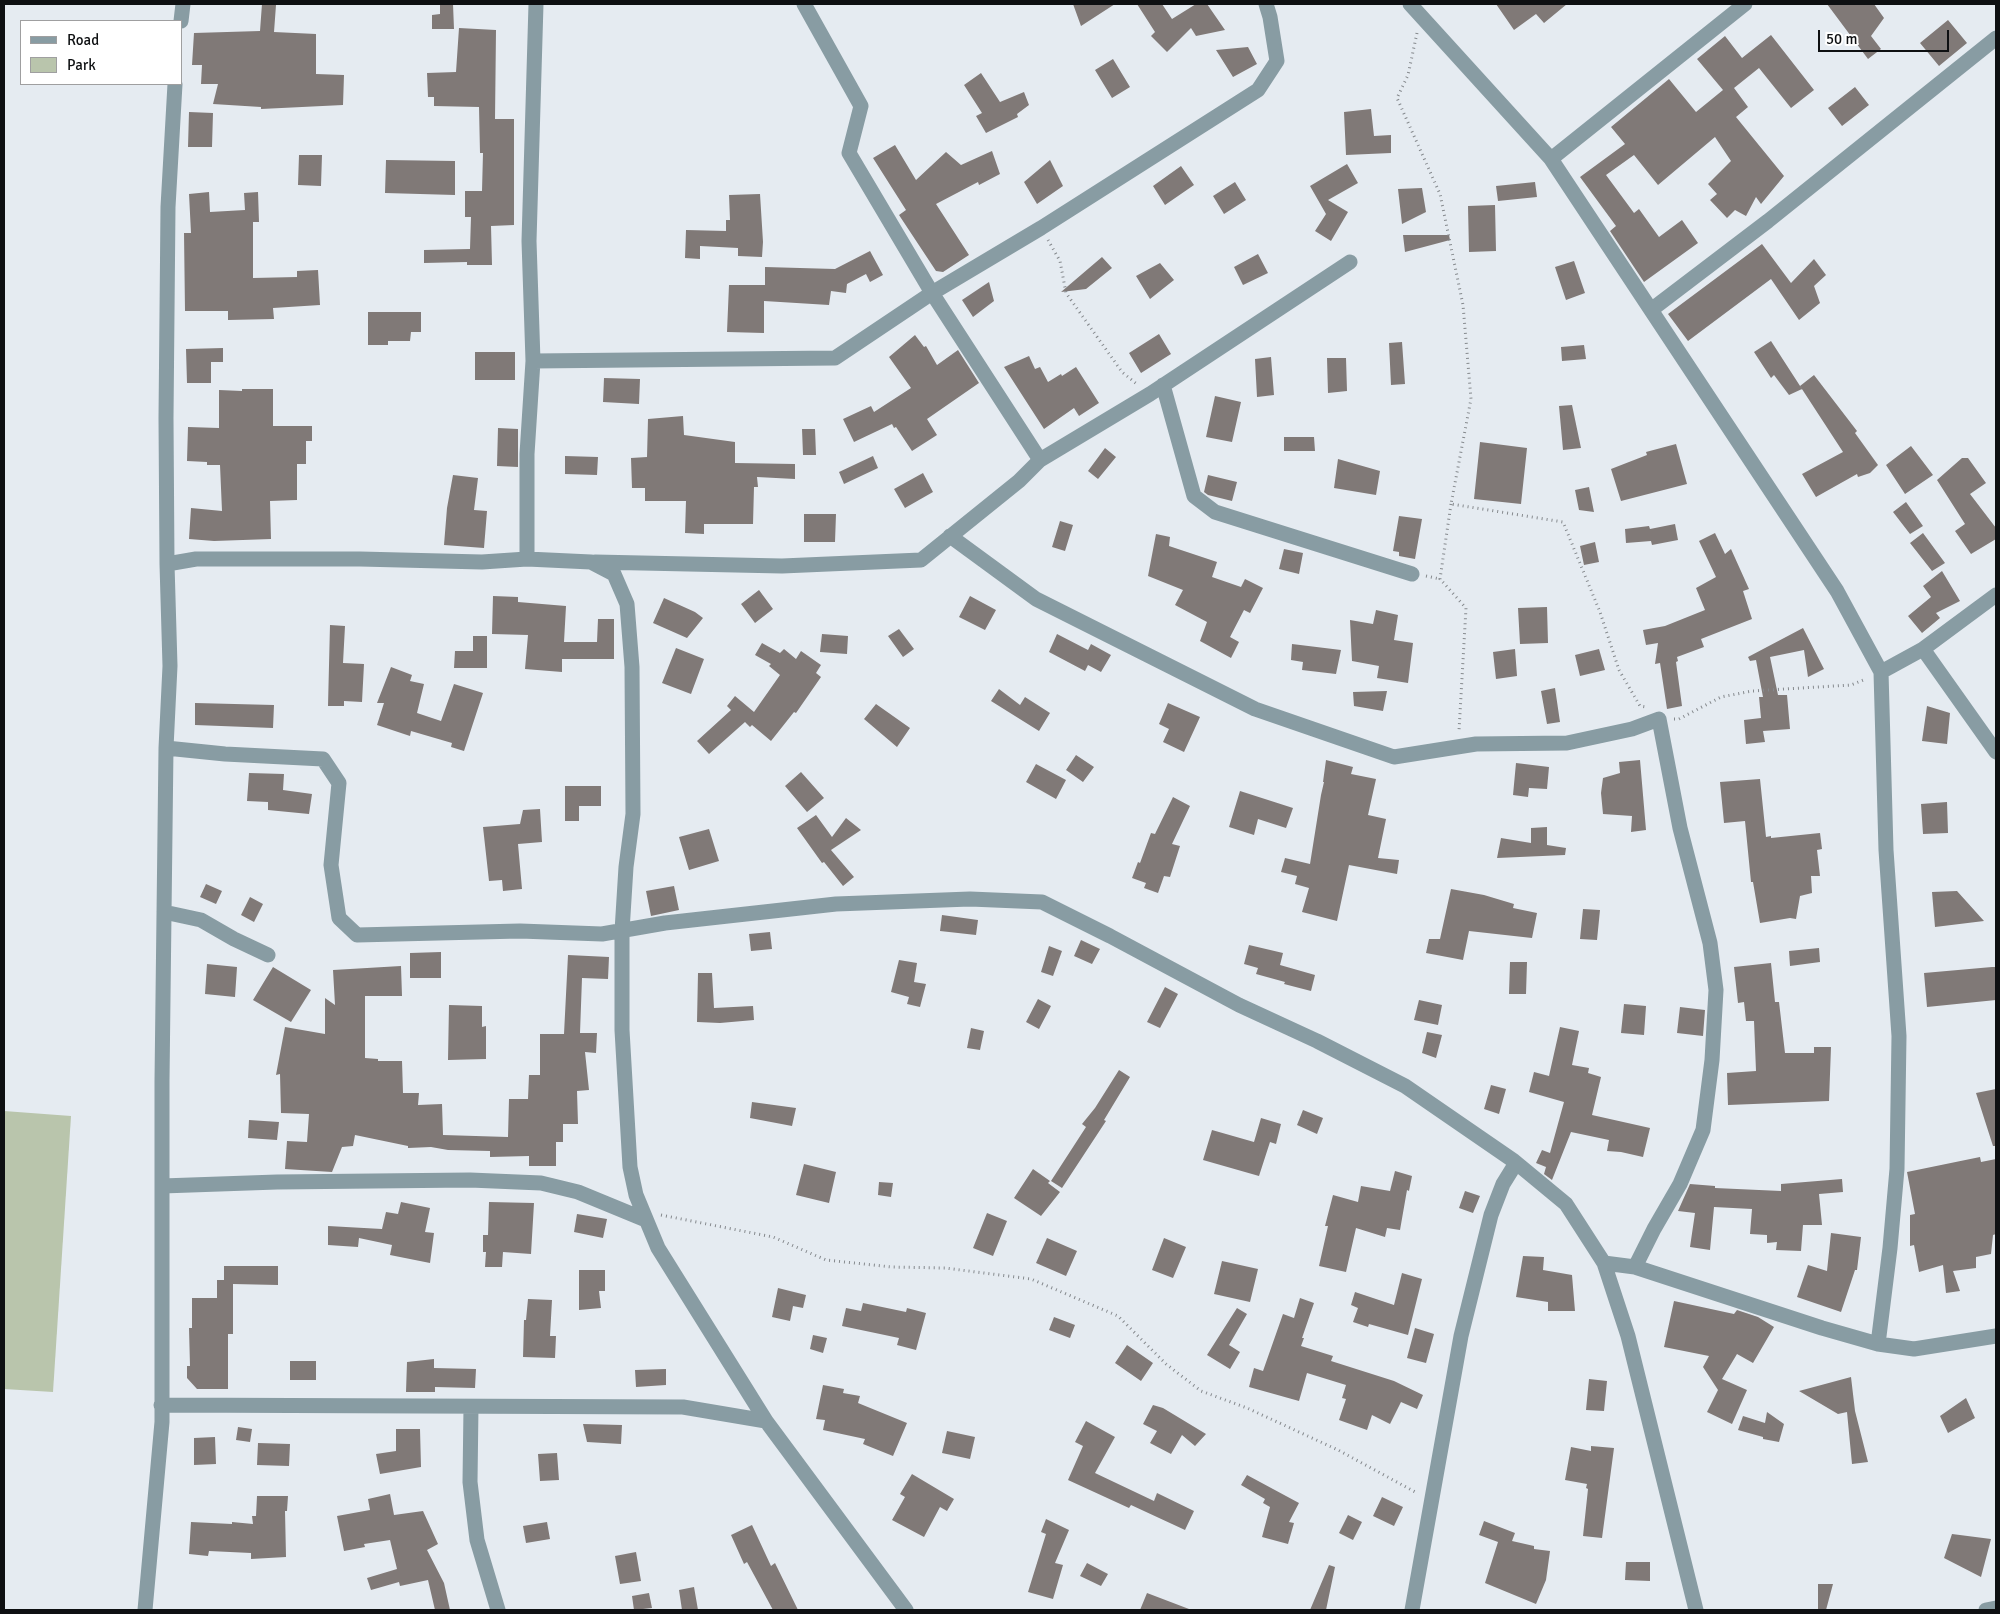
<!DOCTYPE html>
<html>
<head>
<meta charset="utf-8">
<style>
  body { margin:0 }
  #map { position:relative; width:2000px; height:1614px; overflow:hidden; background:#e5ebf1; font-family:Signika,sans-serif }
  canvas { display:block }
  .frame { position:absolute; inset:0; border:5px solid #0e1012; pointer-events:none }
  .legend { position:absolute; left:20px; top:20px; width:162px; height:65px; box-sizing:border-box; background:#fff; border:1px solid #9f9fa0; margin:0; padding:6px 9px; list-style:none; font-size:15px; color:#0e1012 }
  .legend li { display:flex; align-items:center; gap:10px; height:25px }
  .legend b { width:25px; border:1px solid #9f9fa0 }
  .scale { position:absolute; left:1818px; top:30px; width:131px; height:22px; box-sizing:border-box; border:2px solid #0e1012; border-top:0; padding-left:6px; font-size:15px; line-height:18px; white-space:nowrap; color:#0e1012; -webkit-text-stroke:4px #fff; paint-order:stroke }
</style>
</head>
<body>
<div id="map">
<canvas width="2000" height="1614"></canvas>
<div class="frame"></div>
<ul class="legend">
<li><b style="height:6px;background:#889ca3"></b>Road</li>
<li><b style="height:14px;background:#b9c5ac"></b>Park</li>
</ul>
<div class="scale">50 m</div>
</div>
<script>
const ctx = document.querySelector('canvas').getContext('2d');
ctx.lineJoin = 'round';
function fill(path, color) { ctx.fillStyle = color; ctx.fill(path, 'evenodd'); }
function strokePath(path, color, width, dash) { ctx.strokeStyle = color; ctx.lineWidth = width; ctx.lineCap = dash ? 'butt' : 'round'; ctx.setLineDash(dash || []); ctx.stroke(path); }
const green = new Path2D(`
  M4 1111 71 1116 53 1392 4 1389Z`);
const building = new Path2D(`
  M262 4 276 5 274 32 316 34V74L344 75 343 105 261 109V107L213 104 218 84H201L202 65H192L194 33 260 31Z
  M440 4H453L454 29H432V15L440 14Z
  M1073 4H1115L1081 26Z
  M1137 4H1162L1172 19 1196 4H1207L1225 30 1196 36 1191 28 1167 52 1151 36 1155 32Z
  M1496 4H1567L1544 23 1536 14 1514 30Z
  M1827 4H1874L1884 18 1871 36 1881 49 1868 59Z
  M1948 20 1967 43 1939 66 1920 43Z
  M459 28 496 30 495 119H514V225L491 226 492 265H467V262L424 263V250L470 249 471 217H465V191H482L483 153H480L479 107 434 106V97H428L427 73 456 72Z
  M1771 35 1814 90 1791 108 1759 68 1734 88 1748 107 1736 117 1784 176 1761 204 1756 197 1746 216 1735 210 1727 218 1710 200 1717 194 1708 184 1731 161 1715 137 1658 185 1634 155 1606 175 1634 213 1639 209 1659 237 1682 220 1698 243 1644 282 1610 231 1616 226 1580 177 1625 144 1611 127 1669 79 1696 112 1723 90 1697 59 1725 36 1742 58Z
  M1248 47 1257 64 1233 77 1216 50Z
  M1113 59 1130 87 1112 98 1095 70Z
  M981 73 1000 102 1024 92 1029 105 1017 114 1018 117 986 133 976 116 982 113 964 85Z
  M1855 87 1869 105 1842 126 1828 108Z
  M1371 109 1374 136 1391 135V153L1346 155 1344 112Z
  M189 112 213 113 212 147H188Z
  M895 145 916 180 946 152 961 165 992 151 1000 174 979 185 978 182 936 204 969 255 943 272 936 271 899 215 906 210 873 158Z
  M299 155H322L321 186 298 185Z
  M386 160 455 161V195L385 193Z
  M1050 160 1063 186 1037 204 1024 182Z
  M1347 164 1358 183 1328 200 1348 212 1331 241 1315 231 1326 214 1310 186Z
  M1181 166 1194 185 1165 205 1153 186Z
  M1235 182 1246 200 1224 214 1213 196Z
  M1535 182 1537 197 1498 201 1496 186Z
  M1422 188 1426 212 1402 224 1398 189Z
  M209 192 210 212 245 210 244 193 258 192 259 222H253V278L297 277V271L318 270 320 305 273 308 274 319 228 320V311H185L184 233H191L189 194Z
  M760 194 763 242 762 257 738 256V248L700 246V259L685 258 686 230 726 231V220H730L729 195Z
  M1495 205 1496 251 1469 252 1468 206Z
  M1403 235H1449L1450 240 1405 252Z
  M1762 244 1791 283 1814 259 1826 275 1814 286 1820 303 1799 320 1771 279 1688 341 1668 314Z
  M870 251 883 275 870 282 866 274 847 284 846 293 831 291 829 305 764 301V333L727 332 729 285H765V267L835 269Z
  M1258 254 1268 273 1243 285 1234 267Z
  M1102 257 1112 268 1086 289 1061 292Z
  M1574 261 1585 293 1566 300 1555 267Z
  M1160 263 1174 280 1150 299 1136 276Z
  M989 282 994 301 973 317 962 300Z
  M368 312H421V332H411L410 341H388V345H368Z
  M1159 334 1171 354 1141 373 1129 353Z
  M915 335 924 347 926 346 937 365 958 350 979 383 927 419 937 435 912 451 896 427 894 428 892 424 854 442 843 419 871 406 874 412 911 388 889 357Z
  M1771 341 1802 389 1789 395 1774 375 1771 378 1754 352Z
  M1402 342 1405 384 1391 385 1389 343Z
  M1584 345 1586 359 1562 361 1561 347Z
  M223 348V362H211V383H187L186 349Z
  M475 352H515V380H475Z
  M1029 356 1035 369 1040 367 1048 382 1061 374 1062 376 1076 367 1099 403 1079 416 1074 408 1044 429 1004 367Z
  M1271 357 1274 395 1257 397 1255 359Z
  M1327 358H1346L1347 391 1328 393Z
  M1814 375 1857 431 1855 433 1878 465 1870 473 1858 477 1857 474 1816 497 1802 474 1843 452 1800 386Z
  M604 378 640 379 639 404 603 402Z
  M242 389H273V426H312V441H306V464H297V500L270 501 271 539 214 541 189 539 191 508 222 511 220 465H207V462L187 461 188 427 219 428V390L242 391Z
  M1215 396 1241 402 1232 442 1206 437Z
  M1572 405 1581 448 1563 450 1559 406Z
  M683 416 684 435 735 442V463L795 464V479L757 477 758 487H754L753 524H704V534L685 533 686 501H645V488H632L631 458 647 457 648 419Z
  M498 428 518 429V467L497 466Z
  M802 429H815L816 455H803Z
  M1284 437H1314L1315 451H1284Z
  M1480 442 1527 448 1521 504 1474 499Z
  M1676 444 1687 484 1621 501 1611 469 1647 455 1646 452Z
  M1911 446 1933 475 1905 494 1886 465Z
  M1105 448 1116 457 1098 479 1088 471Z
  M565 456 598 457 597 475 565 474Z
  M873 456 878 468 844 484 839 472Z
  M1962 458H1968L1986 483 1970 494 1996 528V539L1971 554 1955 531 1965 524 1937 480Z
  M1338 459 1380 471 1376 495 1334 488Z
  M923 473 933 492 905 508 894 489Z
  M453 475 478 478 474 510 487 511 484 548 444 545 447 508Z
  M1208 475 1237 482 1232 501 1208 495 1204 492Z
  M1589 487 1594 512 1579 510 1575 490Z
  M1906 502 1923 526 1910 534 1893 512Z
  M804 514H836L835 542H804Z
  M1399 516 1422 519 1415 559 1399 556V552L1393 551Z
  M1060 521 1073 525 1065 551 1052 547Z
  M1675 524 1678 540 1652 545 1651 541 1626 543 1625 529 1649 526 1650 529Z
  M1715 533 1725 554 1731 549 1749 589 1743 591 1752 619 1701 639 1704 647 1677 657 1678 661 1676 662 1682 706 1667 709 1660 663 1655 664 1658 643 1646 645 1643 630 1665 626 1705 610 1696 588 1716 577 1699 541Z
  M1923 533 1945 563 1932 571 1910 543Z
  M1156 534 1170 537 1169 546 1217 562 1212 577 1241 587 1245 579 1263 588 1250 613 1244 610 1230 637 1239 642 1231 658 1200 641 1207 622 1175 605 1183 590 1148 576Z
  M1595 542 1599 562 1584 565 1580 546Z
  M1284 549 1303 553 1299 574 1279 569Z
  M1942 571 1960 601 1936 613 1940 618 1922 633 1908 616 1931 597 1923 586Z
  M759 590 773 609 755 623 741 604Z
  M493 596 518 597V602L566 606 564 642H597L598 619H614V659H562V672L525 669 528 635 492 634Z
  M970 596 996 610 985 630 959 617Z
  M664 598 695 612 703 618 687 638 653 623Z
  M1547 607 1548 643 1520 644 1518 608Z
  M1376 610 1398 615 1394 640 1413 643 1408 683 1377 678 1379 666 1352 661 1350 620 1373 624Z
  M330 625 345 626 343 663 364 664 362 702 344 701V706H328Z
  M1803 628 1824 669 1808 677 1804 650 1770 657 1778 695H1787L1790 729 1763 731 1765 742 1746 744 1744 720 1761 718 1759 697H1763L1756 660 1750 661 1748 657Z
  M899 629 914 649 903 657 888 636Z
  M822 634 848 636 847 654 820 652Z
  M1057 634 1088 650 1091 644 1111 655 1101 672 1088 665 1085 671 1049 652Z
  M473 636H487V668H454L455 651H473Z
  M762 643 780 653 784 649 796 659 801 651 821 665 816 673 821 677 796 713 794 712 771 741 752 725 750 727 745 722 709 754 697 741 731 710 727 706 735 696 754 712 780 675 769 666 771 664 755 655Z
  M1292 644 1341 650 1336 674 1302 670 1303 662 1291 660Z
  M676 648 704 659 691 694 662 683Z
  M1515 649 1517 676 1496 679 1493 652Z
  M1599 649 1605 670 1580 676 1575 655Z
  M391 667 412 675 410 681 424 684 417 713 441 721 454 684 483 693 464 751 451 747 452 743 411 731 410 736 377 725 384 703H377Z
  M1555 688 1560 722 1547 724 1541 691Z
  M999 689 1020 705 1025 697 1050 713 1039 731 991 701Z
  M1387 691 1383 711 1354 706 1353 692Z
  M195 703 274 705 273 728 195 725Z
  M1168 703 1200 717 1184 752 1163 742 1169 729 1159 724Z
  M876 704 910 728 897 747 864 719Z
  M1927 706 1950 713 1947 744 1922 741Z
  M1076 755 1094 767 1083 782 1066 770Z
  M1326 760 1353 767 1351 774 1376 779 1368 815 1386 819 1378 858 1399 860 1397 874 1349 865 1337 921 1302 912 1309 888 1295 884 1297 876 1281 872 1285 858 1310 864 1321 795 1324 782H1323Z
  M1640 760 1646 830 1631 832 1632 816 1603 814 1601 793 1603 778 1620 773 1619 762Z
  M1516 763 1549 767 1547 789 1529 788 1528 797 1513 795Z
  M1036 764 1066 780 1056 799 1026 782Z
  M801 772 824 798 807 812 785 786Z
  M249 773 284 774 283 790 312 794 309 814 268 810V802L247 801Z
  M1760 779 1766 837 1771 836V838L1820 833 1822 849 1817 850 1820 876H1811L1812 893 1800 896 1796 919 1790 918 1760 923 1753 882H1751L1745 821 1724 823 1720 782Z
  M565 786H601V806H579V821H565Z
  M1240 791 1293 808 1286 828 1258 819 1254 835 1229 827Z
  M1173 797 1190 806 1172 844 1180 846 1170 877 1164 876 1158 893 1144 888 1146 883 1132 878 1138 862 1140 863 1151 833 1155 834Z
  M1947 802 1948 833 1923 834 1921 804Z
  M540 809 542 842 518 844 522 889 503 891 502 880 489 881 483 827 520 824 523 810Z
  M816 815 832 837 846 818 861 830 831 850 854 877 843 886 824 862 822 863 797 828Z
  M1547 827V845L1566 848 1565 855 1497 858 1501 838 1531 843V828Z
  M709 829 719 861 689 870 679 837Z
  M206 884 222 891 216 904 200 897Z
  M674 886 679 910 651 916 646 891Z
  M1451 889 1484 895 1514 904 1513 908 1537 913 1532 938 1469 931 1463 960 1426 953 1429 939H1440Z
  M1957 891 1984 921 1935 927 1932 892Z
  M250 897 263 904 254 922 241 915Z
  M1583 909 1600 910 1597 940 1580 939Z
  M942 915 978 920 976 935 940 931Z
  M770 932 772 949 751 951 749 934Z
  M1081 940 1100 949 1092 964 1074 956Z
  M1249 945 1283 953 1280 965 1315 975 1311 991 1284 984 1285 982 1256 974 1258 968 1244 964Z
  M1049 946 1062 951 1053 976 1041 972Z
  M1819 948 1820 962 1790 966 1789 951Z
  M441 952V978H410V953Z
  M568 955 609 957 608 979 582 978 580 1033H597L596 1053 585 1052 589 1090 577 1091 578 1124H563V1142H556V1166H529V1156L490 1157V1151L448 1150 431 1147 408 1148V1146L355 1135 353 1146 342 1147 332 1172 285 1169 287 1141 307 1142 309 1114 281 1113 280 1074 276 1075 285 1027 325 1034V998L335 1005 333 970 401 966 402 996H365V1058L378 1059V1061H402L403 1093H419L418 1105 442 1104 443 1135 508 1137 509 1099H528L529 1075H540V1034H564Z
  M899 960 917 963 914 982 926 984 920 1007 907 1004 909 997 891 992Z
  M1510 962H1527L1526 994H1509Z
  M1771 963 1775 1002H1779L1785 1053H1814V1047H1831L1829 1101 1728 1105 1727 1073 1756 1071 1754 1021H1746L1744 1002 1738 1003 1734 967Z
  M207 964 237 967 235 997 205 994Z
  M273 967 311 990 291 1022 253 1000Z
  M1992 967H1996V1000L1927 1007 1924 973Z
  M698 973H712L714 1008 753 1006 754 1020 720 1023 697 1022Z
  M1165 987 1178 994 1160 1028 1147 1022Z
  M1038 999 1051 1006 1039 1029 1026 1022Z
  M1419 1000 1442 1005 1438 1025 1414 1020Z
  M1624 1004 1646 1006 1644 1035 1621 1033Z
  M449 1005 482 1006V1027L486 1026V1059L448 1060Z
  M1680 1007 1705 1010 1703 1036 1677 1033Z
  M1560 1027 1579 1031 1572 1065 1589 1068 1588 1073 1601 1077 1592 1115 1650 1128 1643 1157 1621 1152 1607 1151 1609 1140 1571 1132 1552 1180 1544 1174 1546 1167 1536 1163 1542 1150 1550 1153 1564 1102 1529 1092 1534 1072 1549 1076Z
  M971 1028 984 1031 980 1050 967 1048Z
  M1427 1032 1442 1035 1436 1058 1422 1053Z
  M1119 1070 1130 1077 1104 1120 1106 1121 1062 1188 1051 1181 1086 1127 1082 1124 1095 1108Z
  M1491 1085 1506 1089 1499 1114 1484 1109Z
  M1996 1089V1146H1993L1976 1093Z
  M752 1102 796 1108 792 1126 750 1118Z
  M1303 1110 1323 1118 1317 1134 1297 1125Z
  M1261 1118 1281 1124 1276 1144 1270 1142 1259 1176 1203 1160 1212 1130 1254 1142Z
  M249 1120 279 1122 277 1140 248 1138Z
  M1980 1157 1981 1162 1996 1159V1234L1993 1235 1991 1254 1976 1257V1268L1953 1271 1960 1291 1946 1293 1943 1265 1919 1272 1914 1245 1910 1246V1215L1915 1214 1907 1172Z
  M804 1164 836 1172 829 1203 796 1195Z
  M1033 1169 1050 1181 1048 1183 1060 1192 1041 1216 1014 1198Z
  M1395 1171 1412 1176 1409 1191 1407 1190 1400 1230 1387 1228 1385 1237 1356 1228 1346 1272 1319 1266 1328 1226H1325L1333 1195 1358 1202 1361 1186 1390 1191Z
  M1842 1179 1843 1192 1819 1194 1822 1225H1803L1801 1251 1776 1250 1777 1242 1767 1243V1235L1750 1234 1752 1209 1714 1207 1710 1250 1690 1247 1695 1213 1678 1211 1690 1184 1715 1186V1188L1781 1191V1184Z
  M879 1182 893 1183 891 1197 878 1195Z
  M1465 1191 1480 1196 1473 1213 1459 1208Z
  M401 1202 430 1208 425 1232 434 1233 430 1263 390 1255 392 1245 359 1238 358 1247 328 1245V1226L382 1229 386 1212 398 1214Z
  M489 1202 534 1203 531 1254 503 1252 502 1267H485L486 1252H483V1235H488Z
  M987 1213 1007 1221 993 1256 973 1248Z
  M577 1214 607 1219 603 1238 574 1232Z
  M1831 1233 1861 1237 1857 1270H1855L1841 1312 1797 1297 1808 1265 1827 1271Z
  M1047 1238 1077 1251 1066 1276 1036 1263Z
  M1164 1238 1186 1247 1173 1278 1152 1270Z
  M1523 1256 1544 1257 1543 1270 1572 1275 1575 1311H1548V1302L1516 1297Z
  M1222 1261 1258 1269 1250 1302 1214 1294Z
  M224 1266H278V1285L233 1284V1334H228V1389H197L187 1378V1366H190L189 1328H192V1298H217V1280H224Z
  M579 1270H605V1291H599L601 1308 579 1310Z
  M1402 1273 1422 1279 1408 1335 1369 1324 1368 1327 1353 1322 1358 1308 1351 1305 1355 1292 1394 1305Z
  M778 1288 806 1295 803 1308 793 1306 790 1321 772 1317Z
  M1300 1298 1314 1303 1302 1338H1304L1301 1346 1333 1356 1331 1361 1394 1381 1423 1395 1417 1409 1401 1402 1390 1424 1372 1415 1367 1430 1339 1420 1346 1399 1342 1398 1346 1385 1307 1373 1299 1401 1249 1387 1254 1368 1263 1371 1283 1314 1294 1318Z
  M528 1299 552 1300 550 1336H556L555 1358 523 1357 524 1320H526Z
  M1674 1301 1734 1314 1737 1310 1758 1317 1774 1327 1753 1363 1737 1354 1722 1379 1747 1390 1732 1424 1707 1412 1718 1390 1703 1367 1709 1356 1664 1347Z
  M863 1303 906 1312 907 1308 926 1313 916 1350 897 1345 899 1338 842 1326 846 1308 861 1311Z
  M1237 1308 1247 1314 1229 1345 1240 1352 1230 1369 1207 1355Z
  M1054 1317 1075 1325 1070 1338 1049 1330Z
  M1415 1328 1434 1334 1426 1363 1407 1358Z
  M813 1335 827 1338 823 1353 810 1349Z
  M1127 1345 1153 1363 1141 1381 1115 1363Z
  M434 1359V1368L476 1369 475 1388 435 1387V1392H406L407 1362Z
  M290 1361H316V1380H290Z
  M666 1369V1385L636 1387 635 1370Z
  M1851 1377 1855 1411 1868 1462 1852 1464 1847 1412 1838 1414 1799 1391Z
  M1589 1379 1607 1381 1604 1411 1586 1410Z
  M823 1385 844 1389 843 1393 860 1396 858 1403 907 1423 893 1456 863 1444 865 1439 823 1430 825 1420 816 1419Z
  M1966 1398 1975 1418 1948 1433 1940 1416Z
  M1153 1405 1163 1408 1206 1434 1195 1446 1182 1435 1171 1454 1150 1443 1157 1431 1143 1424Z
  M1767 1412 1784 1424 1779 1442 1763 1439V1437L1738 1430 1743 1416 1765 1423Z
  M1086 1421 1115 1437 1095 1473 1154 1501 1157 1493 1194 1511 1185 1530 1131 1505 1129 1508 1068 1480 1083 1446 1075 1442Z
  M583 1424 622 1425 621 1444 587 1442Z
  M238 1427 252 1429 250 1442 236 1440Z
  M396 1429H420L421 1467 380 1474 376 1454 396 1451Z
  M947 1431 975 1437 970 1459 942 1453Z
  M215 1437 216 1464 194 1465V1438Z
  M258 1443 290 1444 289 1466 257 1465Z
  M1591 1446 1614 1448 1602 1538 1583 1536 1588 1489 1586 1488 1587 1484 1565 1480 1571 1447 1591 1451Z
  M557 1453 559 1480 540 1481 538 1454Z
  M912 1474 954 1499 947 1511 940 1507 924 1537 892 1520 905 1497 900 1494Z
  M1247 1475 1299 1503 1289 1522 1294 1523 1288 1544 1262 1537 1270 1507 1263 1503 1265 1499 1241 1485Z
  M390 1494 394 1515 423 1511 438 1544 427 1550 444 1583 450 1610H435L428 1580 400 1586 399 1582 371 1590 367 1578 397 1569 390 1540 364 1544 365 1547 344 1551 337 1516 370 1510 368 1499Z
  M257 1496H288L287 1511H285L286 1557 251 1559V1553L209 1551 208 1556 189 1554 191 1522 232 1524V1522L253 1524 252 1516H256Z
  M1382 1497 1403 1507 1394 1526 1373 1516Z
  M1348 1515 1362 1522 1353 1540 1339 1533Z
  M1046 1519 1069 1530 1055 1563 1063 1565 1053 1599 1028 1592 1046 1534 1041 1532Z
  M1484 1521 1515 1533 1512 1541 1534 1546V1549L1550 1551 1546 1580 1536 1604 1485 1583 1498 1542 1479 1535Z
  M547 1522 550 1539 526 1543 523 1526Z
  M752 1525 771 1566 775 1563 798 1610H773L747 1562 744 1564 731 1535Z
  M1952 1534 1991 1539 1981 1577 1944 1558Z
  M636 1552 641 1581 620 1584 615 1556Z
  M1626 1562H1650V1581L1625 1580Z
  M1087 1563 1108 1574 1101 1586 1080 1576Z
  M1329 1565 1335 1567 1326 1610H1310Z
  M1818 1584H1833L1826 1610H1818Z
  M694 1587 698 1610H682L679 1590Z
  M649 1593 652 1608 634 1610 632 1596Z
  M1147 1593 1189 1609V1610H1140Z`);
const path = new Path2D(`
  M1417 33 1408 75 1397 98 1440 194 1463 305 1471 399 1451 504 1563 522 1600 612 1619 670 1640 706 1646 707
  M1048 240 1060 261 1066 293 1122 372 1138 385
  M1451 504 1440 579 1466 608 1459 731
  M1426 576 1440 579
  M1674 719H1679L1721 697 1752 691 1851 685 1866 679
  M661 1215 773 1237 826 1260 892 1267 945 1268 1031 1279 1118 1316 1166 1364 1201 1391 1247 1408 1338 1450 1417 1493`);
const minor = new Path2D(`
  M804 4 861 106 849 153 932 293 1040 460
  M1410 4 1551 159 1837 591 1881 672
  M181 21 183 4
  M1551 159 1745 4
  M1651 310 1768 221 1996 38
  M533 361 835 358 932 293 1041 228 1258 90 1277 61 1270 17 1266 4
  M1163 385 1194 496 1215 512 1412 574
  M950 536 1036 599 1255 709 1394 757 1476 744 1567 743 1632 729 1659 719 1680 828 1710 943 1716 990 1712 1060 1703 1130 1680 1184 1654 1229 1635 1267
  M527 559V454L533 361 529 241 536 4
  M595 562 782 566 921 560 1019 481 1040 460 1150 394 1350 262
  M167 564 166 418 168 207 175 84
  M1923 649 1996 595
  M166 748 170 666 167 564 196 559H360L482 562 527 559 591 562 614 574 627 604 632 667 633 814 626 867 622 931V1030L630 1167 636 1195 658 1248 766 1421 906 1610
  M164 912 201 920 234 939 268 955
  M162 1186 277 1182 470 1180 541 1183 578 1192 646 1220
  M1604 1263 1635 1267 1822 1328 1878 1344 1914 1349 1996 1336
  M1878 1344 1890 1248 1897 1169 1899 1036 1886 850 1881 672 1923 649 1996 752
  M161 1405 683 1407 766 1421
  M471 1407 470 1482 477 1540 498 1610
  M145 1610 162 1422V1081L166 748 225 754 323 759 339 783 331 865 339 918 357 935 520 931 602 934 665 923 836 904 970 899 1042 902 1110 936 1239 1005 1317 1041 1405 1086 1514 1161 1566 1204 1604 1263 1628 1336 1696 1610
  M1412 1610 1461 1336 1491 1215 1503 1184 1516 1163
  M1986 1610 1996 1608`);
fill(green, '#b9c5ac');
fill(building, '#807977');
strokePath(path, '#85898d', 3, [1, 4]);
strokePath(minor, '#889ca3', 15);
</script>
</body>
</html>
